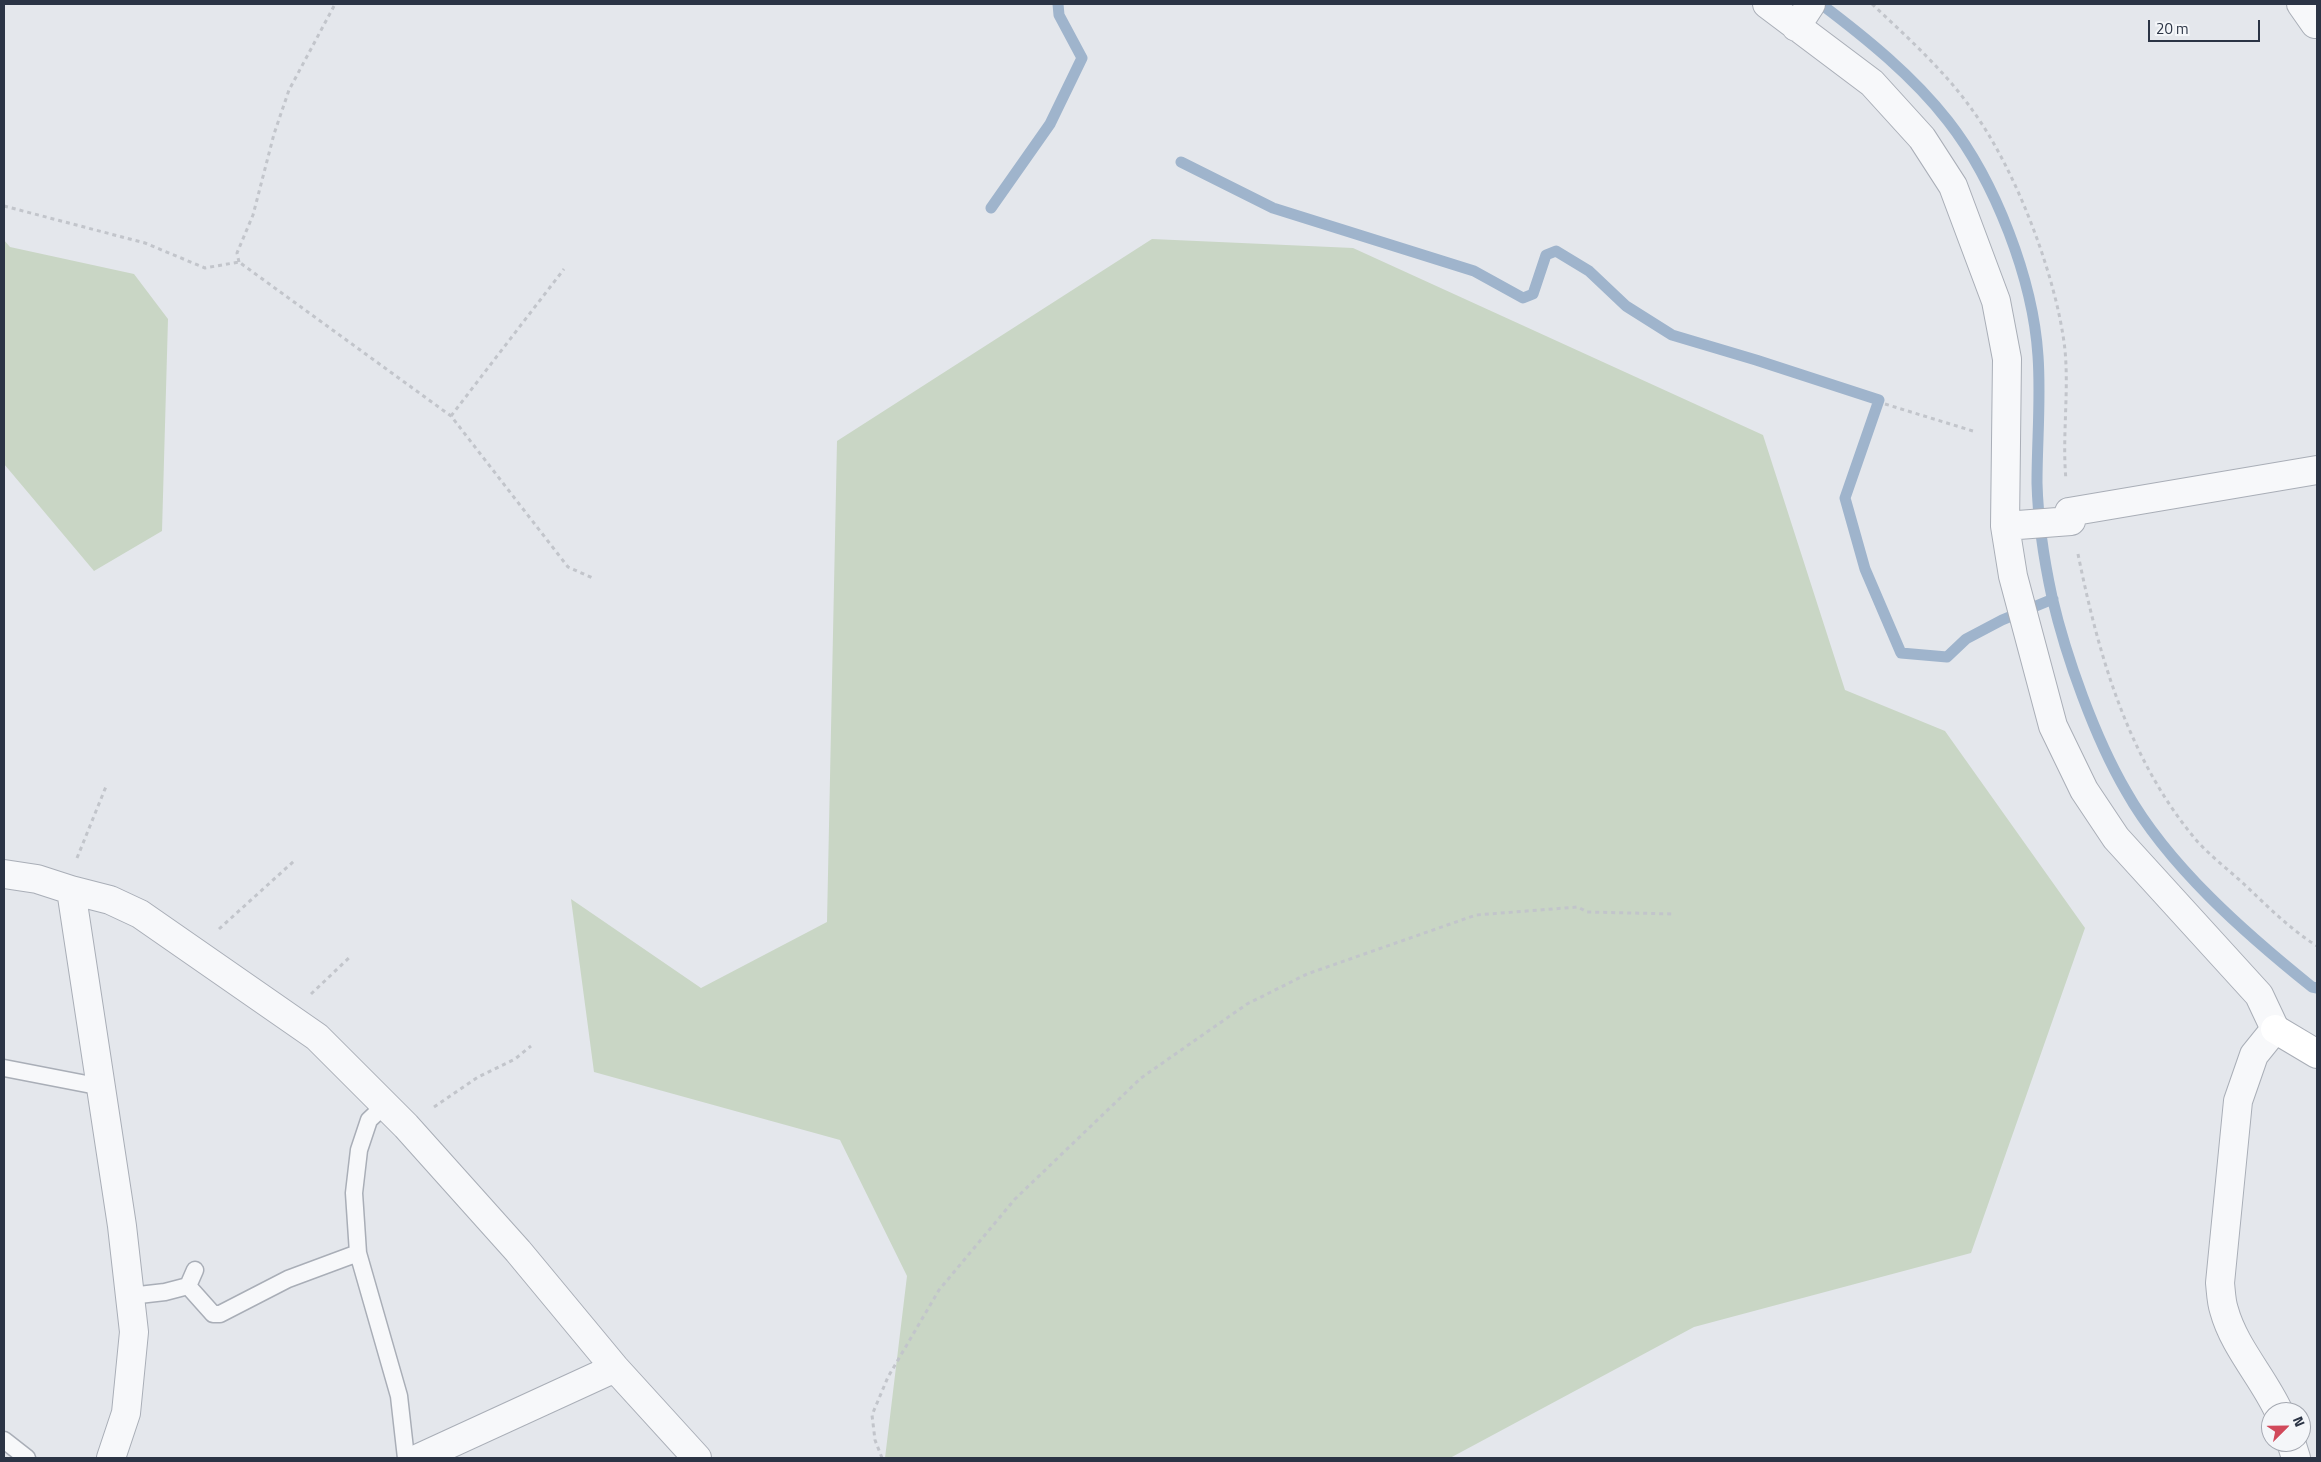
<!DOCTYPE html>
<html>
<head>
<meta charset="utf-8">
<style>
  body { margin:0 }
  #map { position:relative; width:2321px; height:1462px; overflow:hidden; background:#e4e7ec; font-family:"Titillium Web",sans-serif }
  canvas { display:block }
  .frame { position:absolute; inset:0; border:5px solid #2b3445; pointer-events:none }
  .north { position:absolute; left:2261px; top:1402px; width:50px; height:50px; box-sizing:border-box; background:#f4f6f9; border:1px solid #a4a8b1; border-radius:50%; rotate:67deg; font-size:14px; font-weight:700; line-height:20px; text-align:center; color:#2b3445 }
  .north::after { content:''; display:block; margin:auto; width:18px; height:22px; background:#d1495b; clip-path:polygon(50% 0,100% 100%,50% 72%,0 100%) }
  .scale { position:absolute; left:2148px; top:20px; width:112px; height:22px; box-sizing:border-box; border:2px solid #2b3445; border-top:0; padding-left:6px; font-size:15px; line-height:18px; white-space:nowrap; color:#2b3445; -webkit-text-stroke:4px #f4f6f9; paint-order:stroke }
</style>
</head>
<body>
<div id="map">
<canvas width="2321" height="1462"></canvas>
<div class="frame"></div>
<div class="north">N</div>
<div class="scale">20 m</div>
</div>
<script>
const ctx = document.querySelector('canvas').getContext('2d');
ctx.lineJoin = 'round';
function fill(path, color) { ctx.fillStyle = color; ctx.fill(path, 'evenodd'); }
function strokePath(path, color, width, dash) { ctx.strokeStyle = color; ctx.lineWidth = width; ctx.lineCap = dash ? 'butt' : 'round'; ctx.setLineDash(dash || []); ctx.stroke(path); }
const green = new Path2D(`
  M1152 239 1353 248 1763 435 1845 690 1945 731 2085 928 1971 1253 1694 1327 1450 1458H885L907 1276 840 1140 594 1072 571 899 701 988 827 922 837 441Z
  M4 240 10 247 134 274 168 319 162 531 94 571 4 464Z`);
const stream = new Path2D(`
  M1821 4C1866 38 1913 76 1948 121 1995 181 2033 279 2038 356 2041 398 2037 441 2037 483 2038 520 2044 560 2052 597 2066 657 2095 738 2126 791 2168 866 2246 934 2312 987L2317 988
  M1181 162 1273 208 1474 271 1523 298 1533 294 1546 255 1556 251 1589 271 1626 306 1672 335 1756 360 1879 400 1845 498 1865 569 1901 653 1947 657 1966 639 2002 620 2053 599
  M991 208 1050 124 1082 58 1059 15 1058 4`);
const path = new Path2D(`
  M1872 4C1907 37 1945 71 1973 111 2016 170 2057 278 2065 350 2069 393 2062 437 2066 480
  M4 206 145 243 205 268 239 262 451 416 568 567 595 579
  M239 262 237 253 253 215 274 134 289 90 334 6
  M1885 404 1973 431
  M451 416 564 269
  M2078 554C2098 653 2127 755 2192 835 2207 854 2228 869 2245 885 2268 907 2290 929 2317 946
  M77 858 107 784
  M219 929 294 861
  M311 994 351 956
  M434 1107 478 1077 515 1059 531 1046
  M882 1458 875 1440 872 1415 888 1377 939 1290 1015 1199 1141 1078 1247 1004 1307 974 1476 915 1578 907 1587 912 1675 914`);
const lane = new Path2D(`
  M4 1068 102 1087
  M385 1105 369 1120 359 1150 354 1193 358 1253 399 1396 406 1458
  M188 1286 195 1270
  M130 1296 165 1292 188 1286 213 1314H220L288 1279 358 1253
  M4 1440 27 1458`);
const street = new Path2D(`
  M1767 4 1872 83 1922 138 1953 186 1996 301 2007 359 2005 526 2013 576 2053 726 2084 790 2116 838 2259 995 2275 1029 2254 1055 2238 1101 2220 1283C2221 1291 2221 1301 2224 1310 2234 1347 2263 1377 2279 1412
  M2301 4 2315 24 2317 22
  M1796 27 1811 4
  M2005 526 2071 521 2069 512 2317 470
  M4 874 37 879 71 890 110 900 140 914 317 1037 406 1126 518 1251 615 1368 697 1458
  M71 890 122 1226 134 1332 126 1413 111 1458
  M2291 1442 2296 1458
  M419 1458 615 1368`);
const secondary = new Path2D(`
  M2275 1029 2317 1054`);
fill(green, '#c9d6c5');
strokePath(stream, '#9fb4cc', 11);
strokePath(lane, '#a9aeb7', 19);
strokePath(street, '#a9aeb7', 30);
strokePath(secondary, '#a9aeb7', 30);
strokePath(path, '#c2c5cb', 3, [4, 4]);
strokePath(lane, '#f7f8fa', 16);
strokePath(street, '#f7f8fa', 28);
strokePath(secondary, '#fff', 28);
</script>
</body>
</html>
